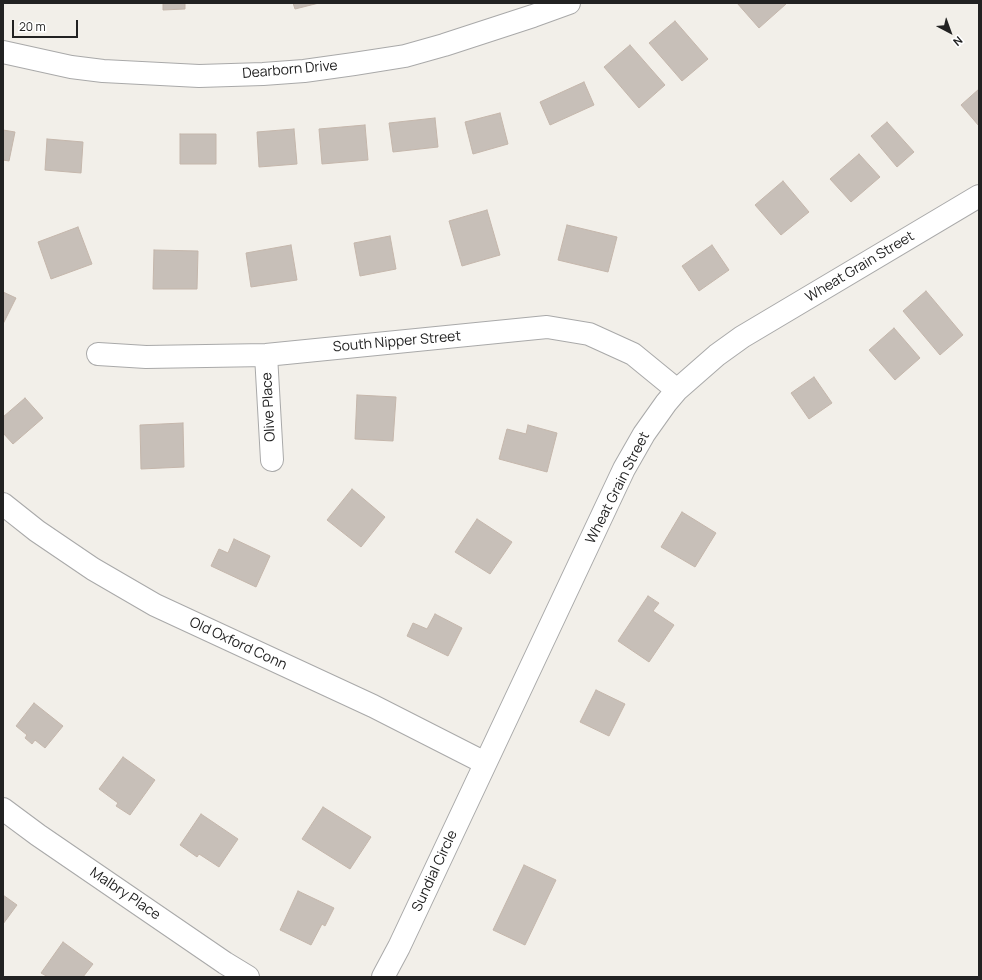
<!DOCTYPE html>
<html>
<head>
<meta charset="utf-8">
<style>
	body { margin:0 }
	#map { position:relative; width:982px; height:980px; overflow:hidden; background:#f2efe9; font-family:Manrope,sans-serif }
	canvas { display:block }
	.frame { position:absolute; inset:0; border:4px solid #222; pointer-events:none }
	.north { position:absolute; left:930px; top:12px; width:40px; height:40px; -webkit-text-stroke:3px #fff; paint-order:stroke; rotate:139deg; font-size:11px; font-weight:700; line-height:16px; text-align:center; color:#222 }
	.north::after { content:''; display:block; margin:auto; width:14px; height:18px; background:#222; clip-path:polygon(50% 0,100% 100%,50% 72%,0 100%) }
	.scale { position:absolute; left:12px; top:20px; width:66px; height:18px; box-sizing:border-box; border:2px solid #222; border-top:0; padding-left:5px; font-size:12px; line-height:14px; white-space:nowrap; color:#222; -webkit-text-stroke:3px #fff; paint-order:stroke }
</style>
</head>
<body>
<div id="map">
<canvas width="982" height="980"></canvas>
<div class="frame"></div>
<div class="north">N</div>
<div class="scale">20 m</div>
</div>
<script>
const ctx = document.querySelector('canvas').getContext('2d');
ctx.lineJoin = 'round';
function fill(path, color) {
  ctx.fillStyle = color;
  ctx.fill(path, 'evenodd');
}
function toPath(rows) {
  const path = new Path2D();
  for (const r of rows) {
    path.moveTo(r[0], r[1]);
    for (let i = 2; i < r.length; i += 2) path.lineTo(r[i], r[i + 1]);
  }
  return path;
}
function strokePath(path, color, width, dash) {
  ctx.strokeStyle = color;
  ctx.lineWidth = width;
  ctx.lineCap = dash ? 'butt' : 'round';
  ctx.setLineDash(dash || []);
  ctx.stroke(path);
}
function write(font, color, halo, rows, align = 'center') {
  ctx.font = font + ' Manrope,sans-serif';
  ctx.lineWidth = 3.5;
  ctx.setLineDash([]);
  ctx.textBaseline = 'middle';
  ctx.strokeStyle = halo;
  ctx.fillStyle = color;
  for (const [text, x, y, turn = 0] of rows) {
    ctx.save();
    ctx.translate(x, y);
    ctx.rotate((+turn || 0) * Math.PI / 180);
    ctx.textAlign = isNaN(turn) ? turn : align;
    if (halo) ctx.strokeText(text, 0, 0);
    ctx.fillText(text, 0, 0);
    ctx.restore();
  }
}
const building = toPath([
	[163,3,185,3,185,9,163,10,163,3],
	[293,3,319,3,295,9,293,3],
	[737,3,785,3,786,4,759,28,737,3],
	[675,21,708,59,682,81,649,43,675,21],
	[630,45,665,85,639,108,604,67,630,45],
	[584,82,594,105,550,125,540,102,584,82],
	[979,89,979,126,961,105,979,89],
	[500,113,508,144,473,154,465,122,500,113],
	[435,118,438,147,393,152,389,123,435,118],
	[887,122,914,152,897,167,871,136,887,122],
	[365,125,368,160,322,164,319,129,365,125],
	[294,129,297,164,259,167,257,132,294,129],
	[3,130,15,132,9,161,3,160,3,130],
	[180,134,216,134,216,164,180,164,180,134],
	[47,139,83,142,81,173,45,170,47,139],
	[859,154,880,177,851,202,830,179,859,154],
	[783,181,809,212,781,235,755,205,783,181],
	[487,210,500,255,462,266,449,221,487,210],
	[567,225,617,237,608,272,558,260,567,225],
	[78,227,92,264,51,279,38,242,78,227],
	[390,236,396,269,360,276,354,243,390,236],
	[291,245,297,280,251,287,246,253,291,245],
	[712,245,729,270,699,291,682,266,712,245],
	[154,250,198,251,197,289,153,289,154,250],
	[926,291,963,335,940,355,903,311,926,291],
	[3,292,16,298,3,324,3,292],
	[894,328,920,358,895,380,869,350,894,328],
	[814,377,832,403,809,419,791,393,814,377],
	[357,395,396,397,393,441,355,439,357,395],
	[25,398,43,418,13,444,3,433,3,417,25,398],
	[183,423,184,467,141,469,140,425,183,423],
	[528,425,557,433,547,472,499,459,507,429,526,434,528,425],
	[352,489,385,517,361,547,327,520,352,489],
	[682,512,716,533,695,567,661,547,682,512],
	[477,519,512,542,490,574,455,552,477,519],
	[234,539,270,556,256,587,211,566,219,549,228,553,234,539],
	[648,596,659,603,653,611,674,625,649,662,618,641,648,596],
	[435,614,462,628,448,656,407,636,413,623,427,629,435,614],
	[596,690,625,704,609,736,580,722,596,690],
	[34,703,63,726,45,748,35,740,32,744,25,738,27,735,16,726,34,703],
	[123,757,155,780,130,815,116,806,118,803,99,789,123,757],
	[323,807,371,837,350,869,302,839,323,807],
	[201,814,238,839,219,867,199,854,197,857,180,845,201,814],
	[524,865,556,880,525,945,493,930,524,865],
	[298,891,334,908,325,926,322,924,311,945,280,930,298,891],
	[3,895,17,905,3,924,3,895],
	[63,942,93,964,83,977,48,977,41,973,63,942]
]);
const minor = toPath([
	[3,52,71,67,103,71,199,76,263,74,304,71,354,64,405,56,444,45,533,16,569,3],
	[98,354,146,357,266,355,547,327,589,334,633,354,677,390],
	[266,355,272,460],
	[3,504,37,531,93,569,155,605,373,706,485,763],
	[3,809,38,835,225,963,248,977],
	[383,977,399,947,624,469,644,434,666,403,677,390,717,355,742,337,979,196]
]);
const streetNames = [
	["Dearborn Drive",290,70,-5],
	["Wheat Grain Street",860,267,-31],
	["South Nipper Street",397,342,-5],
	["Olive Place",269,407,-93],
	["Wheat Grain Street",618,488,-63],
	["Old Oxford Conn",238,644,25],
	["Sundial Circle",435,871,-65],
	["Malbry Place",125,894,34]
];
fill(building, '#c7bfb8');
strokePath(building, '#c4b6ab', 1);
strokePath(minor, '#a9a9a9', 24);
strokePath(minor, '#fff', 22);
write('14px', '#222', '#fff', streetNames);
</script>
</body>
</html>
